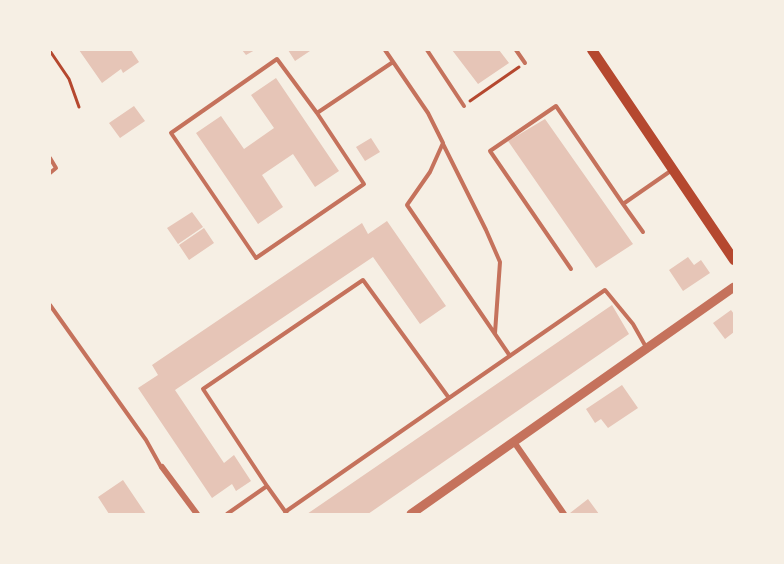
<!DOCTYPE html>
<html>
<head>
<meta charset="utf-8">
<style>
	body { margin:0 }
	#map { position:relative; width:784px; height:564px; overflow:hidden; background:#f6efe4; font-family:"Golos Text",sans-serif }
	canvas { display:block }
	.frame { position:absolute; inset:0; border:51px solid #f6efe4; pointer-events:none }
</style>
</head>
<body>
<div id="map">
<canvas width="784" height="564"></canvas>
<div class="frame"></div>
</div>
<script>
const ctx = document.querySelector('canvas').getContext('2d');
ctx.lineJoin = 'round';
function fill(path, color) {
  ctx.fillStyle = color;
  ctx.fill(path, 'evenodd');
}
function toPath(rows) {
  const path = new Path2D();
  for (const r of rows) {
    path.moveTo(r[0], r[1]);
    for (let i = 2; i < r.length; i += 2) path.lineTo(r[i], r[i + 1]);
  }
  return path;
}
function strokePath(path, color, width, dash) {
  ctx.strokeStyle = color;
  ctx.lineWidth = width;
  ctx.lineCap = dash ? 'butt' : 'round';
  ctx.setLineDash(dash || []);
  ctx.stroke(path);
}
const building = toPath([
	[79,50,131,50,139,62,123,73,121,69,102,83],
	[242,50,255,50,246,55],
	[288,50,309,50,310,51,295,61],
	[452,50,499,50,509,63,478,84],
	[276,78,339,171,315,187,293,154,262,175,283,207,258,224,196,133,221,116,244,149,274,128,251,95],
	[134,106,145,121,120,138,109,123],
	[545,119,633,244,596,268,508,141],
	[371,138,380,152,365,161,356,147],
	[192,212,203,227,178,244,167,228],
	[387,221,446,306,420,324,373,257,175,390,224,463,234,455,251,481,236,491,232,484,212,498,138,388,158,375,152,365,362,223,368,234],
	[204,228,214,243,189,260,179,245],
	[688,257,694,265,701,260,710,273,683,291,669,270],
	[612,305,629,334,368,514,307,514],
	[731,310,734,314,734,332,725,339,713,323],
	[622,385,638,408,608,428,601,419,595,423,586,409],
	[123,480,146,514,109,514,98,497],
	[588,499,599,514,571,514,570,513]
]);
const path = toPath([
	[50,51,69,79,79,107],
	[470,101,519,67]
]);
const service = toPath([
	[385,50,428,113,443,143,430,172,407,205,510,356],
	[427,50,464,106],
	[516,50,525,63],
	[317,113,364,184,256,258,171,133,277,59,317,113,393,62],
	[443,144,486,230,500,262,495,333],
	[50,158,56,168,50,173],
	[643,232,623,204,672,170],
	[571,269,490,151,556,106,623,204],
	[50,305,146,440,161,467],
	[449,398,605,290,633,324,646,347],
	[267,486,203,389,363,280,449,398,285,512],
	[227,514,267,486,287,514]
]);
const minor = toPath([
	[514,442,564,514],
	[162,467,197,514]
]);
const tertiary = toPath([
	[411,514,734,287]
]);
const secondary = toPath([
	[592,50,734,260]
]);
fill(building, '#e6c5b7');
strokePath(path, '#b5482f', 3);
strokePath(service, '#c5725c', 4);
strokePath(minor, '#c5725c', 6);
strokePath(tertiary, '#c5725c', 9);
strokePath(secondary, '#b5482f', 10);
</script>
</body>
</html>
